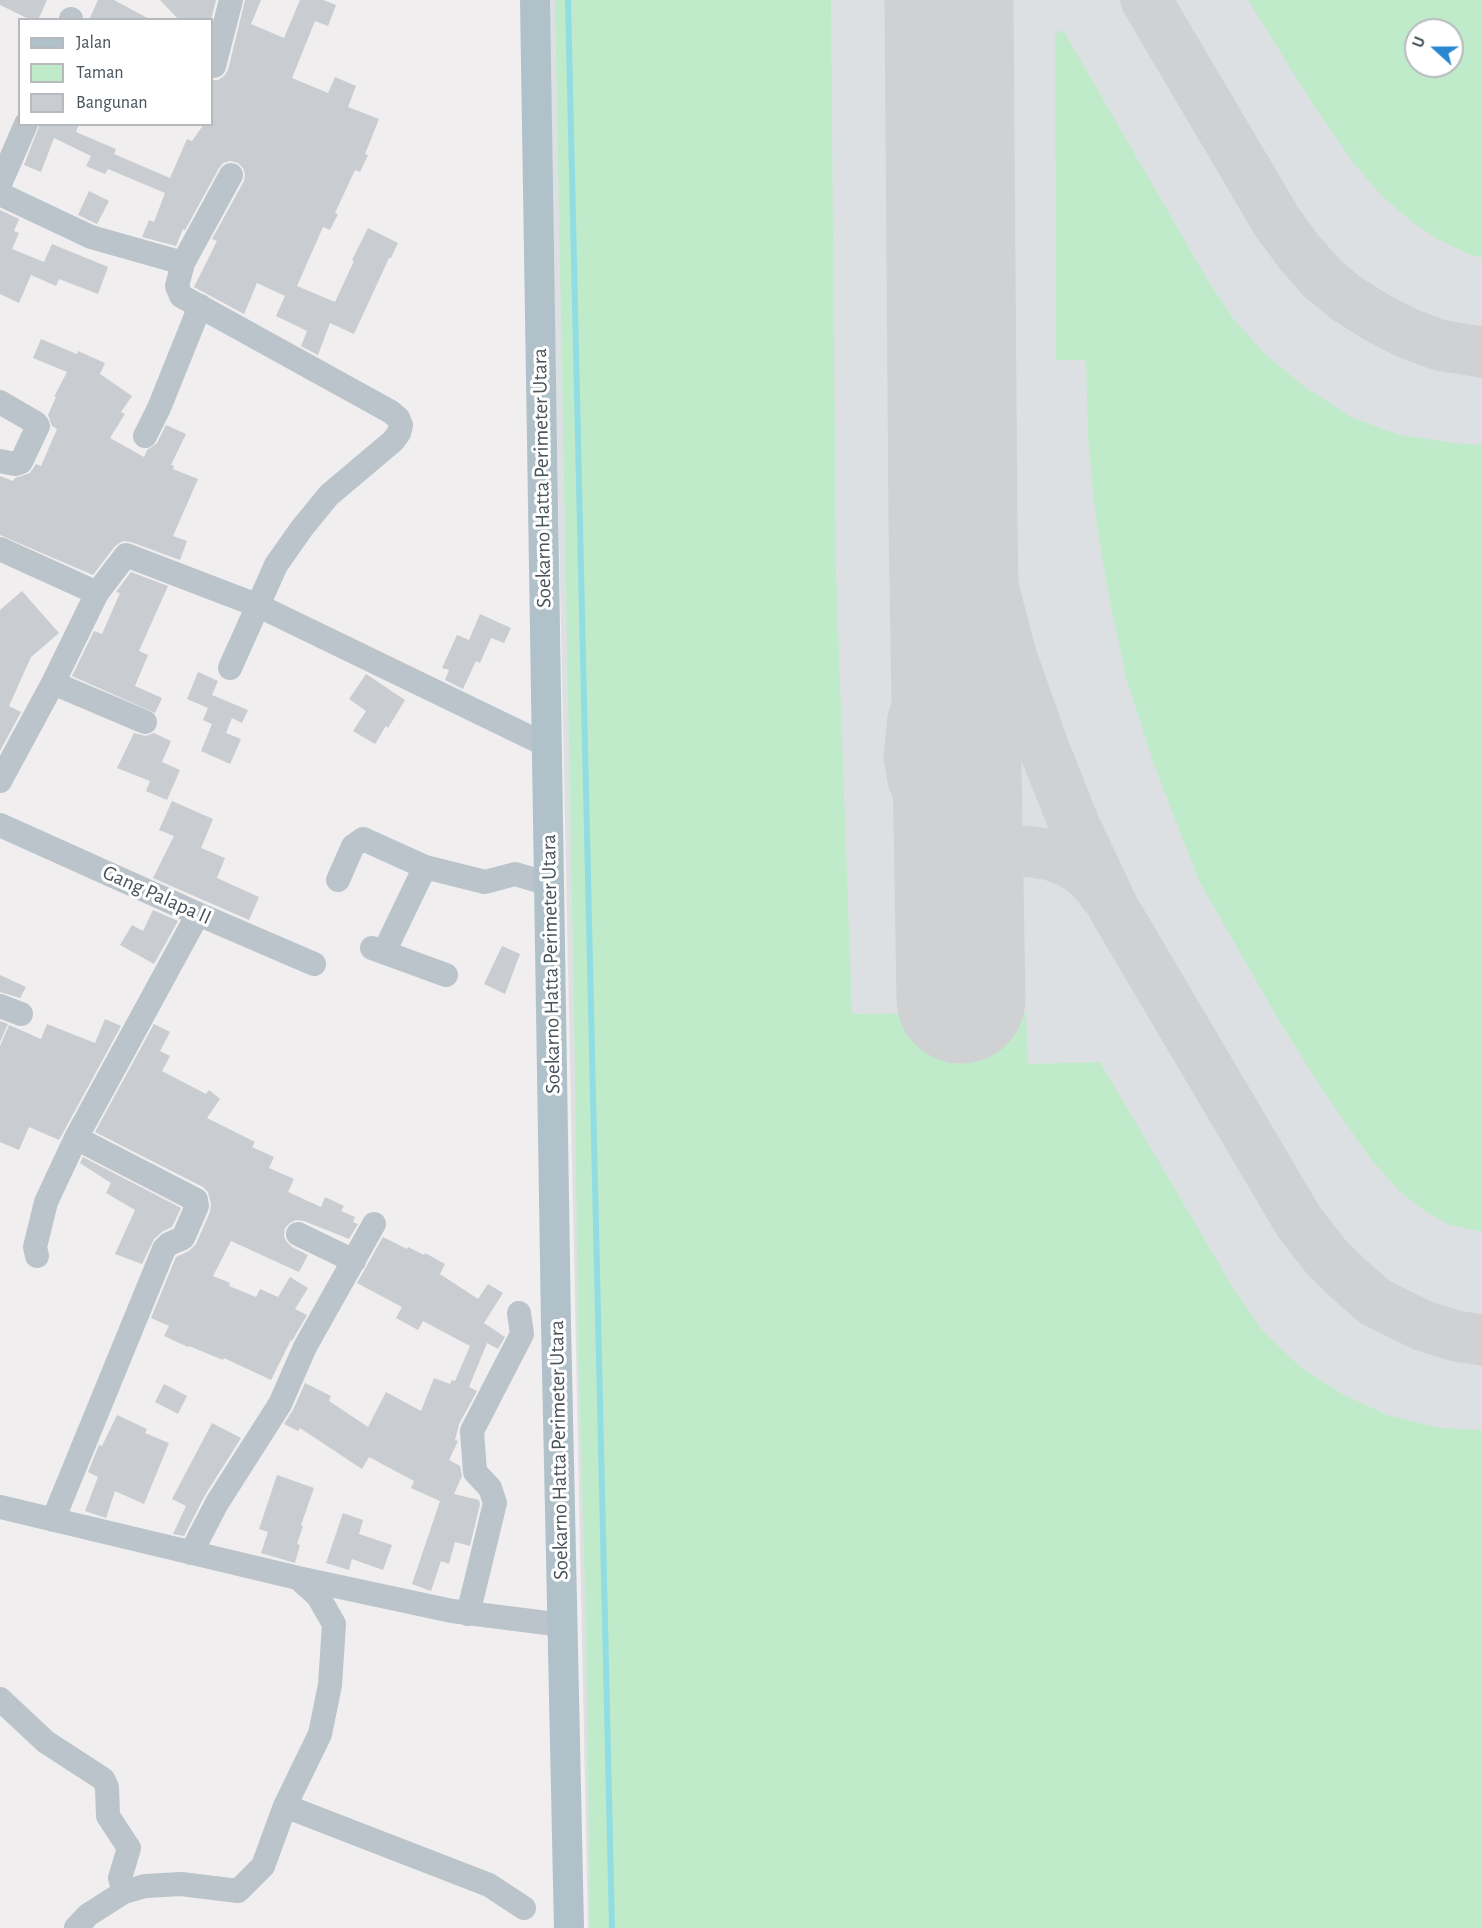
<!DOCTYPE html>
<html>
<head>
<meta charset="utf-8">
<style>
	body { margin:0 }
	#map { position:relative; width:1482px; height:1928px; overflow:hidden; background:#f0eeee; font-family:"Alegreya Sans",sans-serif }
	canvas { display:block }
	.legend { position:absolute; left:18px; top:18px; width:195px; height:108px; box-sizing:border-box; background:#fff; border:2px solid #b6babd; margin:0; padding:8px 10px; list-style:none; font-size:18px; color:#48535a }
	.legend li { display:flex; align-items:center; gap:12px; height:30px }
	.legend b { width:30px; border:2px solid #b6babd }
	.north { position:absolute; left:1404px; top:18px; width:60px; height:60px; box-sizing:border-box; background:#fff; border:2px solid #b6babd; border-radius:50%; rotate:291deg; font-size:16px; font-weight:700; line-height:24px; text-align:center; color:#48535a }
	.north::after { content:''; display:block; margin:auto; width:21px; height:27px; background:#2987cf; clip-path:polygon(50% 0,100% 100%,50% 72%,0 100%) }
</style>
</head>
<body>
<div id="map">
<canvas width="1482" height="1928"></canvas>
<ul class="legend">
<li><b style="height:8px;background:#b0c1ca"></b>Jalan</li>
<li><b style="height:16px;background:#c0ebcb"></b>Taman</li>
<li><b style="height:16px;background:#c9ccd0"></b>Bangunan</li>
</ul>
<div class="north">U</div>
</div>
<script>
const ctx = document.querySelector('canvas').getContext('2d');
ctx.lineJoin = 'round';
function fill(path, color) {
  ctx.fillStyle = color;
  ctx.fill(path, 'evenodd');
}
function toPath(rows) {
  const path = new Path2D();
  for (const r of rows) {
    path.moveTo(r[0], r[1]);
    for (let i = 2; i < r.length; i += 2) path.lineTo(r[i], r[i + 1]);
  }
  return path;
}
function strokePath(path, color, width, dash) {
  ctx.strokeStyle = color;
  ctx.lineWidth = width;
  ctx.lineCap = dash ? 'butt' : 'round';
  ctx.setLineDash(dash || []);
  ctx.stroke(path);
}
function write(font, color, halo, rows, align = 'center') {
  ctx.font = font + ' "Alegreya Sans",sans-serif';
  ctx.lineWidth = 6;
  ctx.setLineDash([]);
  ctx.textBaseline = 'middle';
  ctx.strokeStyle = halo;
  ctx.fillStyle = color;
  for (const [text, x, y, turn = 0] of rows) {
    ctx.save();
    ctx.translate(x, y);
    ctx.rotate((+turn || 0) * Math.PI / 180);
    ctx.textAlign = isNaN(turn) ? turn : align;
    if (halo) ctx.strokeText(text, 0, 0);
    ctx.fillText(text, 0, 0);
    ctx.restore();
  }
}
const airport = toPath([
	[548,0,1482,0,1482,1928,588,1928],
	[1416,30,1452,30,1452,66,1416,66]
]);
const green = toPath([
	[555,0,831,0,836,571,852,1014,1026,1013,1028,1064,1100,1062,1232,1286,1262,1330,1299,1366,1342,1394,1387,1415,1440,1428,1482,1430,1482,1928,590,1928,586,1621,578,1350,575,1065],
	[1248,0,1482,0,1482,257,1471,255,1439,240,1412,222,1384,198,1355,165,1312,103],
	[1416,30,1452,30,1452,66,1416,66],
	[1063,30,1207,279,1235,321,1268,357,1309,390,1353,418,1400,435,1454,443,1482,445,1482,1232,1450,1225,1426,1212,1399,1191,1371,1159,1325,1094,1280,1022,1199,881,1153,762,1127,681,1110,603,1096,521,1088,439,1086,360,1056,360,1055,34]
]);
const stream = toPath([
	[568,0,612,1928]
]);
const taxiway = toPath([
	[1146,0,1277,222,1299,252,1322,278,1346,298,1376,317,1407,333,1439,345,1482,352],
	[952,306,963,413,975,497,994,590,1012,658,1043,746,1074,824,1114,909,1299,1222,1327,1258,1350,1280,1375,1302,1399,1314,1424,1326,1456,1336,1482,1340],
	[953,526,952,633,945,664,920,703,913,718,909,757,913,780,922,801,933,818,964,841,983,848,1032,852,1051,855,1069,862,1084,871,1098,885,1104,894]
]);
const runway = toPath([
	[949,0,953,526,961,999]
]);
const building = toPath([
	[0,0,47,0,38,20,31,20,0,5],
	[98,0,114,0,151,20,89,20],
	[160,0,216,0,211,20,179,20],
	[245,0,261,0,251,24,284,38,300,0,323,0,336,5,328,26,315,21,292,78,328,93,335,77,356,86,348,107,379,119,365,154,368,155,360,172,355,170,335,213,338,214,330,230,323,227,297,286,335,302,354,261,352,260,368,228,398,243,391,258,389,258,354,334,330,323,318,355,301,346,307,331,276,316,285,296,257,283,244,314,194,287,217,241,212,239,244,181,245,174,243,168,238,163,230,161,223,163,219,168,185,230,183,229,176,246,142,237,149,220,154,222,165,193,108,169,105,174,86,166,91,156,54,138,41,172,24,165,40,124,79,124,76,132,116,149,114,154,170,178,187,139,192,141,204,124,212,124,212,80,218,80,224,76,228,70],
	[89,191,109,201,97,224,78,215],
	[0,210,19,219,14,231,19,233,12,249,44,262,52,244,108,267,98,294,59,279,56,286,31,275,19,303,0,294],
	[41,339,77,354,78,351,105,363,100,374,132,396,121,412,125,414,110,438,144,457,147,450,157,443,166,425,186,434,171,465,174,466,173,469,198,479,173,536,187,541,180,560,131,542,123,541,115,546,93,575,0,535,0,476,13,481,15,478,30,473,36,464,41,466,57,429,52,426,48,415,56,397,54,397,67,372,33,358],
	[131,572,168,586,139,651,148,655,135,686,162,698,155,713,72,676,94,631,102,634,120,593,116,592],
	[22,591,59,633,31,657,9,706,21,712,0,751,0,610],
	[480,614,511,628,504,643,491,638,480,663,476,661,463,689,445,680,449,670,442,668,457,635,469,640],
	[198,672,218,681,212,695,248,710,242,723,232,718,226,733,241,739,230,764,201,751,212,724,203,720,208,708,187,699],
	[366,674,405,700,388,728,386,726,375,744,353,731,366,711,349,699],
	[134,733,146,736,154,733,171,741,162,762,180,770,167,800,146,791,150,781,117,768],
	[172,801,213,819,201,848,225,858,217,878,259,897,249,920,153,878,174,836,159,830],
	[153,910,178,921,154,964,120,945,132,925,143,931],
	[502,946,520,954,505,994,484,984],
	[0,975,26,987,20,998,0,992],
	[105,1019,121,1026,59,1140,29,1127,19,1150,0,1142,0,1046,9,1025,41,1039,47,1024,95,1043],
	[0,1021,8,1024,0,1042],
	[154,1024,170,1032,160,1051,170,1056,162,1071,206,1094,209,1090,220,1099,207,1118,255,1142,252,1147,274,1157,269,1168,294,1179,288,1192,321,1207,325,1197,344,1206,341,1211,355,1217,353,1222,358,1224,349,1239,304,1221,296,1220,290,1223,285,1228,284,1236,286,1241,292,1247,308,1255,299,1272,231,1241,213,1276,230,1283,229,1286,256,1297,260,1289,278,1297,290,1277,308,1288,295,1309,307,1315,292,1341,291,1340,271,1380,224,1358,223,1360,189,1346,188,1347,164,1336,169,1326,151,1318,176,1257,189,1251,196,1244,210,1212,211,1204,208,1192,203,1187,95,1132],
	[83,1157,181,1208,172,1227,163,1231,154,1239,142,1264,115,1254,135,1210,106,1193,111,1183,80,1163],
	[383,1237,407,1249,408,1247,424,1255,425,1253,445,1264,440,1274,478,1299,488,1284,503,1293,484,1323,505,1337,498,1349,487,1343,469,1387,477,1391,459,1424,455,1440,458,1441,449,1460,460,1466,462,1476,454,1494,479,1500,480,1504,470,1546,455,1542,449,1564,441,1561,431,1591,412,1584,440,1501,411,1488,414,1481,369,1457,362,1469,300,1428,298,1431,284,1424,293,1410,305,1383,331,1396,329,1401,368,1427,386,1392,421,1411,434,1378,450,1384,452,1380,455,1381,470,1346,423,1321,418,1330,396,1318,402,1307,357,1283],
	[164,1384,187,1396,178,1414,155,1402],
	[117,1415,147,1429,145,1433,169,1443,144,1504,115,1491,106,1518,85,1511,98,1477,88,1472,99,1445,102,1446],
	[212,1423,241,1438,205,1495,184,1536,173,1534,186,1506,172,1499],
	[277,1475,314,1488,301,1525,303,1526,297,1544,300,1545,295,1563,261,1553,268,1532,259,1529],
	[343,1513,363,1520,359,1534,392,1545,383,1570,352,1559,349,1570,326,1563]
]);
const minor = toPath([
	[71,20,71,19],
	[214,66,231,0],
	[0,184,26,124],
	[0,194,91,237,183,263],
	[0,402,36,423,38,426,21,462,15,464,0,461],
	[145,436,159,408,200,306],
	[0,549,97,593],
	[230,668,276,565,302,528,329,495,393,441,399,433,401,425,398,418,391,412,181,296,177,286,183,263,231,175],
	[53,683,145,722],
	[0,781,53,683,97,593,126,555,259,606,546,745],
	[0,825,198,914,314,964],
	[338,880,353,846,363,839,425,867,485,882,515,874,549,884],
	[372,948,446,975],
	[384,952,425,867],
	[0,1006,21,1014],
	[298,1234,354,1261],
	[37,1256,35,1247,46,1202,76,1138,198,914],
	[0,1507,298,1578,452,1611,563,1625],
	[53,1520,164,1249,169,1244,183,1238,197,1206,196,1200,76,1138],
	[191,1553,217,1503,280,1404,305,1347,374,1224],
	[468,1614,495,1503,490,1488,475,1472,472,1431,522,1334,519,1313],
	[0,1699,46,1742,103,1779,107,1787,108,1816,129,1848,120,1878,124,1892],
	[285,1806,489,1885,524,1908],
	[76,1928,88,1915,124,1892,145,1886,181,1884,238,1891,263,1866,285,1806,320,1734,330,1685,334,1624,318,1596,298,1578]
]);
const major = toPath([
	[535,0,556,1324,569,1928]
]);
const streetNames = [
	["Soekarno Hatta Perimeter Utara",542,478,-91],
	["Gang Palapa II",157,895,24],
	["Soekarno Hatta Perimeter Utara",551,964,-91],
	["Soekarno Hatta Perimeter Utara",559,1450,-91]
];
fill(airport, '#dde0e2');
fill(green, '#c0ebcb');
strokePath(stream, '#91dde4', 6);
strokePath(taxiway, '#d0d1d3', 51);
strokePath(runway, '#d0d1d3', 129);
fill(building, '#c9ccd0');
strokePath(minor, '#bac4ca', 24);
strokePath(major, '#b0c1ca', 30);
write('21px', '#48535a', '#fff', streetNames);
</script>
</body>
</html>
